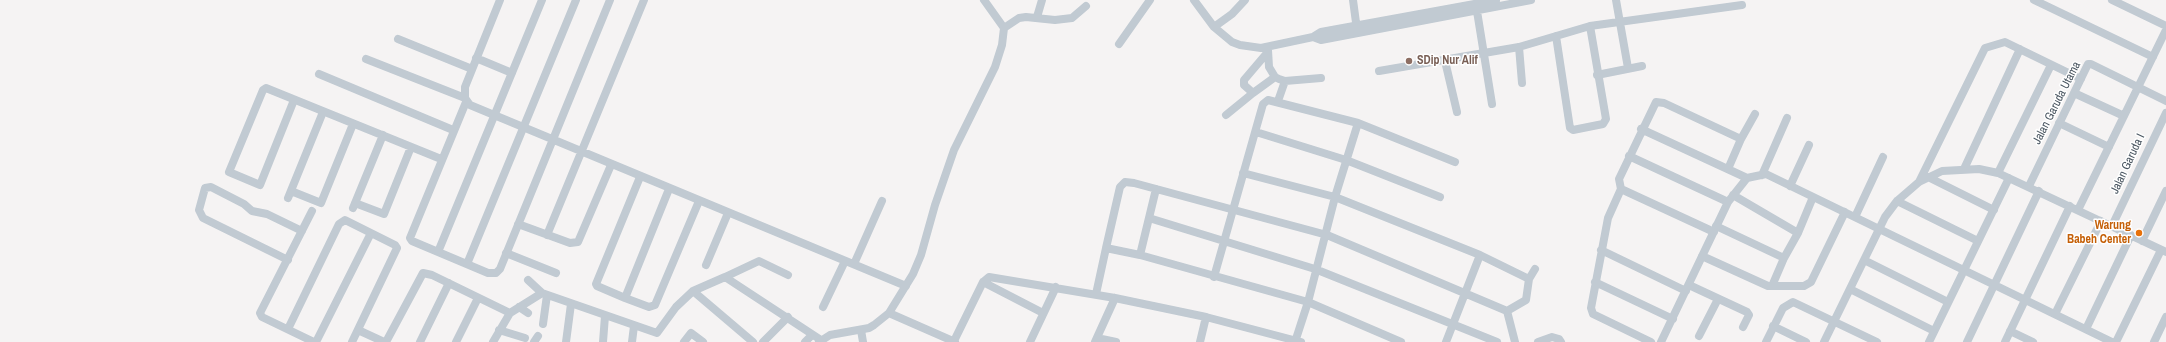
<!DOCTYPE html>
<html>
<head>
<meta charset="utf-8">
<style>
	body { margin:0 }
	canvas { display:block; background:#f5f3f3 }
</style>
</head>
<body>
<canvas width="2166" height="342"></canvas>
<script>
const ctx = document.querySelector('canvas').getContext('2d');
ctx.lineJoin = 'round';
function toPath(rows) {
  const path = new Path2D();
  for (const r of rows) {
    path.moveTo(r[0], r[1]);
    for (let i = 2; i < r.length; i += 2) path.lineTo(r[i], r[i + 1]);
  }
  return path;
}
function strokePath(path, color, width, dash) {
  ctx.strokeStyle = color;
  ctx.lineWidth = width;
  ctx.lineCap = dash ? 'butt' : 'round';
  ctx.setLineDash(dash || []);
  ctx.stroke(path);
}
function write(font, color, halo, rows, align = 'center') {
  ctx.font = font + ' "Archivo Narrow",sans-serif';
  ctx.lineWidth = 3;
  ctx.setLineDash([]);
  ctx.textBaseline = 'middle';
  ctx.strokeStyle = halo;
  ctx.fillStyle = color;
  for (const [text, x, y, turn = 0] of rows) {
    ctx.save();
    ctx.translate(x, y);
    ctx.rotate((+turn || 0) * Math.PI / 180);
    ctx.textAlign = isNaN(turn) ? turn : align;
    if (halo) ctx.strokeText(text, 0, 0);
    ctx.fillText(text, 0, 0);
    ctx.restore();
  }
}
const minor = toPath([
	[500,0,465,87,465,98,470,105,906,286],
	[1194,0,1214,27,1232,42,1240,45,1261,48,1313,37,1321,32,1496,0],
	[1353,0,1357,30],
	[1616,0,1628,68],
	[2034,0,2153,57],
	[2112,0,2166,26],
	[1476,5,1492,104],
	[1037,17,1042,0],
	[1214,27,1232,14,1245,0],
	[1004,28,1019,18,1026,17,1055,20,1072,18,1086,6],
	[1556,36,1570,128,1573,130,1603,124,1606,119,1590,26],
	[1313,37,1321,40,1531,0],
	[398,39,472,69],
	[1119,44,1150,0],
	[1519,47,1522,83],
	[1268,50,1269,67,1275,77,1279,79,1285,81,1321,78],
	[476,58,512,73],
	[366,59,465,98],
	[1445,61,1457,112],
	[1379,71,1519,47,1590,26,1742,5],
	[319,74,453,130],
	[1597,75,1642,66],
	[1253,93,1275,77],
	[2074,93,2124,116],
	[294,100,260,185,229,172,263,90,266,88,441,159],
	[1278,101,1285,81],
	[466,102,410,238,412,241,488,273,496,273,500,269,610,0],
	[1226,115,1253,93,1244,85,1244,80,1267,53],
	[2059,123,2109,147],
	[1641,129,1747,178],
	[1256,132,1346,160,1440,197],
	[1741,139,1755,114],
	[1629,156,1728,202],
	[1964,169,2020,49],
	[1243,173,1335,197,1480,255,1529,279],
	[1998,173,2051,65],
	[1762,175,1787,118],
	[640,177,596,284,597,286,625,298,649,307,655,305,699,201],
	[1928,177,1994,210],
	[1919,182,1985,48,2005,42,2081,79],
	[1790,186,1809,145],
	[2029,186,2088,64,2091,64,2166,101],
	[1621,189,1714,232],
	[291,191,321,203,353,124],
	[1733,195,1798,233],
	[288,198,323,112],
	[1897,201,1978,241],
	[355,203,384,214,411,147],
	[353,208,383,135],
	[2078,210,2166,30],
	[312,211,260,313,262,317,314,342],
	[1855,217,1883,157],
	[1149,218,1315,269,1497,342],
	[518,224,570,243,578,242,611,165],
	[1716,226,1784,258,1798,233,1813,197],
	[2112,226,2166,113],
	[547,235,644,0],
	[2142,241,2166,191],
	[1601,250,1686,291],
	[438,252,542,0],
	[506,253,556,273],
	[1140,255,1156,189],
	[1702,256,1768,286,1772,286],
	[1784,258,1772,286,1804,286,1811,282,1845,212],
	[288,260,203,218,199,210,205,188,211,187,244,204,252,211,267,214,302,231],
	[1864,260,1948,302],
	[467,264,576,0],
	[854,264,882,201],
	[706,265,728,213],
	[725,277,759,261,788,275],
	[1214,277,1263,104,1268,100,1358,123,1455,162],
	[528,280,542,293],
	[983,282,1043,313],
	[1595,282,1673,319],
	[1689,285,1747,312,1749,315,1743,327],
	[1850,289,1934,331],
	[693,291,753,342],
	[1096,294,1106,248],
	[625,298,669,189],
	[519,307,528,313],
	[823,307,845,261],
	[1507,311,1515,342],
	[889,313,955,342],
	[2055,314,2101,221],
	[543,324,547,295],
	[1773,326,1806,342],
	[288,329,339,224,345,220,395,245,397,248,352,342],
	[2086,329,2131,235],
	[358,330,384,342],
	[499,330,525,338],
	[861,330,863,342],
	[2010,331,2033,342],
	[1699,336,1718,299],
	[1097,338,1116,342],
	[954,341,983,282,989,277,1115,298,1206,317,1301,342],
	[316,342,371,233],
	[386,342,423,273,432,275,510,313],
	[420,342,449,283],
	[456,342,478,298],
	[493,342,510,313,542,293,657,333,676,307,693,291,725,277,821,340],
	[534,342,538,336],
	[566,342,571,304],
	[603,342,605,316],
	[632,342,634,326],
	[684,342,691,333,703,342],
	[763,342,788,317],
	[805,342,812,335],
	[819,342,830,335,869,328,874,325,889,313,913,274,921,255,935,205,954,150,995,67,1002,45,1004,28,984,0],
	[1030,342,1056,287],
	[1095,342,1115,298],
	[1200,342,1206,317],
	[1295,342,1308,302,1335,197,1358,123],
	[1401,342,1308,302,1140,255,1106,248,1120,187,1125,182,1134,183,1327,235,1507,311,1526,300,1529,279,1535,269],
	[1446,342,1480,255],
	[1538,342,1552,337,1559,339,1561,342],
	[1651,342,1593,314,1591,308,1608,218,1621,189,1619,179,1656,102,1664,103,1741,139,1728,169],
	[1661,342,1728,202,1747,178,1766,174,2112,342],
	[1766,342,1783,308,1793,302,1877,342],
	[1824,342,1885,217,1897,201,1919,182,1942,171,1979,169,1998,173,2166,252],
	[1929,342,2009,178],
	[1967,342,2039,191],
	[2005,342,2070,206],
	[2116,342,2161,250],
	[2154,342,2166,317]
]);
const markers = [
	[1409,61,4,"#8d6e63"],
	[2139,233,4,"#e8710a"]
];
const educationNames = [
	["SDip Nur Alif",1417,61]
];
const streetNames = [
	["Jalan Garuda Utama",2057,103,-63],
	["Jalan Garuda I",2128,164,-65]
];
const foodNames = [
	["Warung",2131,226],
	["Babeh Center",2131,240]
];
strokePath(minor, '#c1cad2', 8);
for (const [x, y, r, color] of markers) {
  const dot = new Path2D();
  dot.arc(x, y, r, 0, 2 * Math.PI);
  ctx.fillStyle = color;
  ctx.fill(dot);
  strokePath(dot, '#fff', 1.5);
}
write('bold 12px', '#785e54', '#fff', educationNames, 'left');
write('12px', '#4a5661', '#fff', streetNames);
write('bold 12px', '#c56008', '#fff', foodNames, 'right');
</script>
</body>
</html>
